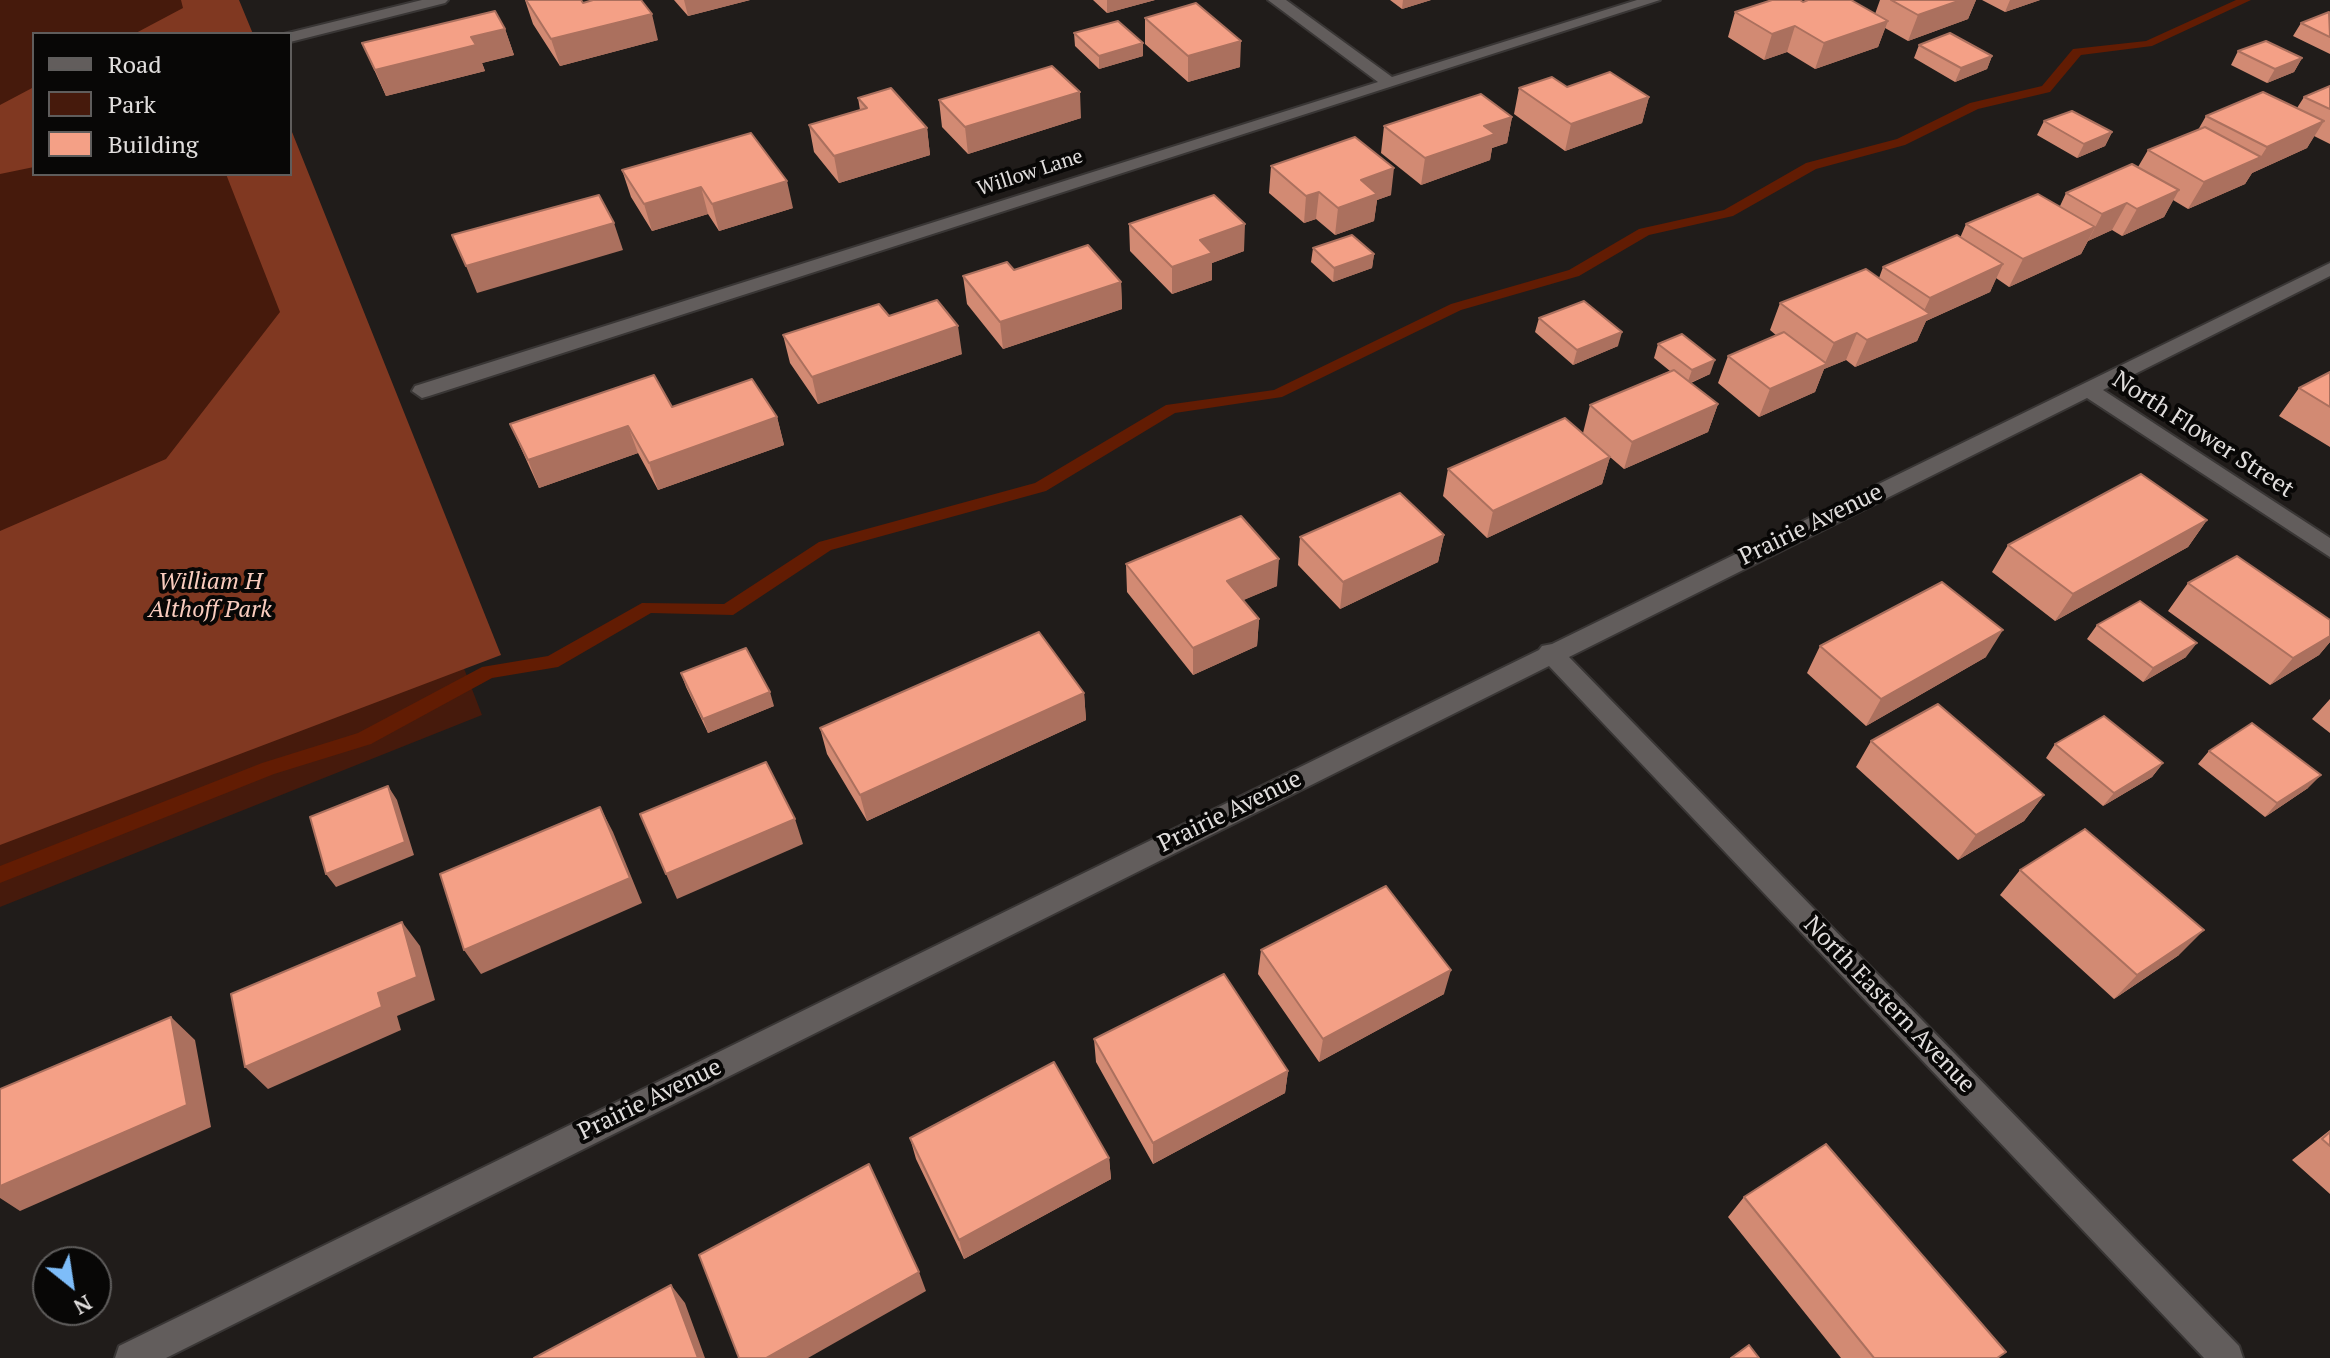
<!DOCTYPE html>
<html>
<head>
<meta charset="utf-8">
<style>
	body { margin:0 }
	#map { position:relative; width:2330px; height:1358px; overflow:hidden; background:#201c1a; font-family:"PT Serif",serif }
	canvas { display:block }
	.legend { position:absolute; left:32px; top:32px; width:260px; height:144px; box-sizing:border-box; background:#080706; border:2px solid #5f5d5c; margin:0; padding:10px 14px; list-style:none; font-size:24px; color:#e1dedd }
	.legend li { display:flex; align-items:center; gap:16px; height:40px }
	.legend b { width:40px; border:2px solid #5f5d5c }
	.north { position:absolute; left:32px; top:1246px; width:80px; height:80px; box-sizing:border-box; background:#080706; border:2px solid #5f5d5c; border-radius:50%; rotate:150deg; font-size:22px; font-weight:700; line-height:32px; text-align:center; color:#e1dedd }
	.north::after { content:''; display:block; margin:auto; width:28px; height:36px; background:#7ebdf9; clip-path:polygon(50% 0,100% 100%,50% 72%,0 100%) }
</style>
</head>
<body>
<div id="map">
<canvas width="2330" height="1358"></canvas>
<ul class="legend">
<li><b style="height:10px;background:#625d5c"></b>Road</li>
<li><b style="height:22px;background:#461a0c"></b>Park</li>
<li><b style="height:22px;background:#f4a086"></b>Building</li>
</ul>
<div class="north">N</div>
</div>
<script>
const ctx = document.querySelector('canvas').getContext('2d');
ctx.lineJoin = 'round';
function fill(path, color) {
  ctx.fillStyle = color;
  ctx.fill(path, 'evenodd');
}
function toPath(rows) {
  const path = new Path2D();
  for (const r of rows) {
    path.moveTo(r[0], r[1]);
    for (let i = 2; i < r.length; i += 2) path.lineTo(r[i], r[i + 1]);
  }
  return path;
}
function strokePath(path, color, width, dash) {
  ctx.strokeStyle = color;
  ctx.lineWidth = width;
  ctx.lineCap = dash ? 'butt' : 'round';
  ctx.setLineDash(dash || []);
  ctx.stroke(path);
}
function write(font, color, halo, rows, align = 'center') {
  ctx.font = font + ' "PT Serif",serif';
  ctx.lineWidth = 8;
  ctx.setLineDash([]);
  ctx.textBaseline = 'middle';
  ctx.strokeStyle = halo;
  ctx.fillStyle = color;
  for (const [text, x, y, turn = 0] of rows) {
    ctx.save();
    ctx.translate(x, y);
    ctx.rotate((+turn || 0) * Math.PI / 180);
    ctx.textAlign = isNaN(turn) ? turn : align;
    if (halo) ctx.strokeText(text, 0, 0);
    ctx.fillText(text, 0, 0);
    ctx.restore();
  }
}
const green = toPath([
	[0,0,206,0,219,34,34,34,34,174,273,174,482,715,0,907]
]);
const forest = toPath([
	[181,0,239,0,253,34,134,34,183,8],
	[34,87,34,167,0,174,0,105],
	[290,127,501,655,0,845,0,531,166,459,280,312,226,174,290,174]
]);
const stream = toPath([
	[2236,0,2251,0,2152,46,2081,55,2050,92,1978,109,1905,145,1816,169,1733,216,1649,235,1579,276,1461,310,1282,397,1175,413,1046,491,831,550,733,615,651,613,558,667,492,678,371,744,274,774,0,883,0,866,262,763,358,733,482,667,548,656,642,603,724,604,819,542,1035,483,1166,405,1274,390,1451,304,1569,270,1639,229,1724,210,1806,163,1897,139,1970,103,2042,86,2073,49,2146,41,2236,0]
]);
const minor = toPath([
	[422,0,448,0,445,3,290,42,290,34,284,34,422,0],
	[1268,0,1286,0,1392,77,1637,0,1660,0,429,396,422,398,412,391,415,386,1378,82,1268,0],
	[2330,263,2330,276,2103,390,2330,538,2330,557,2087,398,1569,657,2239,1346,2243,1358,2204,1358,1549,666,166,1358,115,1358,119,1346,1539,650,1542,646,1552,644,2330,263]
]);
const wall = toPath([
	[525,0,583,3,658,40,560,66,533,24],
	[674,0,750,0,688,16],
	[1093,0,1155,0,1107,13],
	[1390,0,1431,0,1402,9],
	[1880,0,1976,0,1968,19,1908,41,1885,28,1878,47,1815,69,1787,52,1764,60,1728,37,1735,12,1803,2,1875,14],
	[1982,0,2040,0,2005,12],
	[2330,13,2330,54,2293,36,2301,23],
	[1145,18,1240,67,1188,82,1145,44],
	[505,29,514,55,482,63,485,71,386,96,362,43],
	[1074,33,1143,56,1099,69,1075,46],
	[1919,45,1992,56,1987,69,1955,82,1914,58],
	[2238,51,2302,58,2294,72,2267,83,2231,65],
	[2330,86,2330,144,2314,136,2307,148,2252,173,2245,184,2188,209,2173,200,2164,217,2122,236,2112,230,2088,241,2081,254,2009,287,1996,278,1990,292,1926,321,1917,341,1855,367,1846,360,1824,369,1815,392,1759,417,1718,383,1728,356,1777,336,1770,330,1780,303,1879,278,1883,267,1960,238,1966,224,2060,206,2066,193,2138,167,2148,150,2198,130,2206,116,2297,108,2304,97],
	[1567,87,1649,97,1642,123,1565,151,1514,114,1519,88],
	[858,98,927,128,930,155,839,183,814,152,809,125,860,110],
	[939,100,1081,118,968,154,942,127],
	[1512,117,1507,143,1492,148,1490,160,1421,185,1381,153,1384,126],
	[2044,121,2112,132,2105,146,2077,158,2037,135],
	[1271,166,1391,195,1377,200,1374,221,1335,235,1316,219,1304,223,1269,193],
	[622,170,793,208,719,231,708,214,652,231,631,197],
	[1129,224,1244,251,1212,263,1212,280,1172,294,1130,251],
	[1313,248,1374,254,1372,268,1333,282,1311,262],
	[1014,270,1121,282,1122,309,1003,349,967,304,963,276],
	[889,316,962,354,818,404,790,363,783,335],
	[1539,318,1618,346,1573,365,1535,332],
	[1658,344,1710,374,1691,383,1718,404,1708,432,1624,469,1610,457,1602,484,1487,538,1443,496,1448,469,1583,433,1590,405,1670,371,1654,358],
	[2330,372,2330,447,2279,416,2299,388],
	[672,407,777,417,784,445,658,490,638,453,539,488,510,424],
	[2207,520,2188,547,2055,621,1992,572,2008,545],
	[1444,535,1438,562,1340,609,1298,565,1300,537],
	[1126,564,1277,586,1243,600,1259,619,1257,646,1193,675,1127,592],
	[2188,583,2330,620,2330,642,2319,655,2270,685,2168,611],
	[2097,625,2186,657,2143,682,2087,639],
	[1820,646,1986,657,1866,726,1807,673],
	[681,673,774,706,708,733,686,687],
	[1084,693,1086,720,867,821,827,754,820,728],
	[2330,699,2330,733,2312,719],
	[1871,741,2044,795,2024,821,1958,860,1856,767],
	[2055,744,2163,763,2152,777,2103,806,2046,758],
	[2209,751,2308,788,2265,817,2198,764],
	[2020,870,2179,955,2114,999,2000,895],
	[1261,950,1444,994,1319,1062,1258,974],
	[1094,1039,1288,1071,1285,1093,1153,1164,1096,1062],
	[2330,1130,2330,1194,2292,1160],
	[910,1138,1109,1158,1111,1179,964,1259,916,1159],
	[1744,1197,1997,1358,1841,1358,1728,1217]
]);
const shadedWall = toPath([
	[684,0,750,0,688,16],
	[1107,0,1155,0,1107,13],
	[1403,0,1431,0,1402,9],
	[1961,0,1976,0,1968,19,1908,41,1918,15],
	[2010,0,2040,0,2005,12],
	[652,14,658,40,560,66,551,39],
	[1888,21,1878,47,1815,69,1824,43],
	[1795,26,1787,52,1764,60,1772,34],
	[505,29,514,55,482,63,485,71,386,96,375,70,471,37],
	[1241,41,1240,67,1188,82,1188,56],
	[1143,43,1143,56,1099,69,1099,56],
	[1992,56,1987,69,1955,82,1961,68],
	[2302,58,2294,72,2267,83,2275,69],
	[1080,92,1081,118,968,154,965,127],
	[1649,97,1642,123,1565,151,1571,124],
	[1512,117,1507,143,1492,148,1490,160,1421,185,1425,158,1484,126],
	[2324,121,2307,148,2252,173,2245,184,2188,209,2204,182,2260,158,2267,147],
	[927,128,930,155,839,183,834,156],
	[2112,132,2105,146,2077,158,2084,144],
	[1394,168,1391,195,1377,200,1374,221,1335,235,1338,208,1361,180],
	[787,181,793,208,719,231,712,204],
	[701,187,708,214,652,231,644,204],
	[2179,190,2164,217,2122,236,2137,209],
	[1319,192,1316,219,1304,223,1306,196],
	[2127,203,2112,230,2088,241,2102,214],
	[614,223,623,250,477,293,466,266],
	[1245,224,1244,251,1212,263,1212,280,1172,294,1172,267,1200,240],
	[2095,227,2081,254,2009,287,2023,259],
	[1374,254,1372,268,1333,282,1334,268],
	[2003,264,1990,292,1926,321,1917,341,1855,367,1867,340,1921,317,1930,298],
	[1121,282,1122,309,1003,349,1000,322],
	[958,326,962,354,818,404,812,377],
	[1622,332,1618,346,1573,365,1577,350],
	[1857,333,1846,360,1824,369,1815,392,1759,417,1770,389,1824,365,1834,343],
	[1715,360,1710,374,1687,384,1692,370],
	[1718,404,1708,432,1624,469,1632,442],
	[777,417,784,445,658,490,649,463],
	[628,426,638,453,539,488,528,460],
	[1610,457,1602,484,1487,538,1493,511],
	[2207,520,2188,547,2055,621,2073,594],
	[1444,535,1438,562,1340,609,1343,582],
	[1279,559,1277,586,1225,608,1227,581],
	[1259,619,1257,646,1193,675,1193,648],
	[2003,630,1986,657,1866,726,1881,699],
	[2330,636,2330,642,2319,655,2270,685,2293,658],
	[2197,643,2186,657,2143,682,2153,668],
	[770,692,774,706,708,733,703,719],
	[1084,693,1086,720,867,821,860,795],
	[2163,763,2152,777,2103,806,2114,793],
	[2321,775,2308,788,2265,817,2277,803],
	[388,786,397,800,414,855,336,887,326,874],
	[2044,795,2024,821,1958,860,1976,835],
	[600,807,613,832,642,903,481,974,464,950],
	[795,819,803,844,677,899,666,874],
	[402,922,420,946,435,1000,397,1016,401,1030,268,1089,245,1067,378,993],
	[2204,930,2179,955,2114,999,2137,975],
	[1451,970,1444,994,1319,1062,1323,1039],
	[171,1017,195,1040,211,1127,20,1211,0,1198,0,1186],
	[1288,1071,1285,1093,1153,1164,1153,1143],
	[1109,1158,1111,1179,964,1259,959,1240],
	[919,1272,926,1291,808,1358,766,1358],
	[671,1285,685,1303,705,1358,698,1358]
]);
const building = toPath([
	[526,0,581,0,583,3,593,0,641,0,652,14,551,39,526,0],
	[1772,0,1800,0,1803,2,1808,0,1851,0,1888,21,1824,43,1795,26,1772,34,1735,12,1772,0],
	[1891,0,1961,0,1918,15,1891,0],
	[1196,3,1241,41,1188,56,1145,18,1196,3],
	[495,11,505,29,471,37,476,45,375,70,362,43,495,11],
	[2329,12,2330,37,2301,23,2329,12],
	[1118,21,1143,43,1099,56,1074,33,1118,21],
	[1950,33,1992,56,1961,68,1919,45,1950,33],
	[2266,41,2302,58,2275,69,2238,51,2266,41],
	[1052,66,1080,92,965,127,939,100,1052,66],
	[1610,72,1649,97,1571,124,1519,88,1552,77,1567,87,1610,72],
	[2330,86,2330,109,2304,97,2330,86],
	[891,88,927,128,834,156,809,125,867,108,858,98,891,88],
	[2263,92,2324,121,2267,147,2206,116,2263,92],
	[1481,94,1512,117,1484,126,1495,134,1425,158,1384,126,1481,94],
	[2072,111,2112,132,2084,144,2044,121,2072,111],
	[2205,127,2261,157,2204,182,2148,150,2205,127],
	[751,133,787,181,712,204,701,187,644,204,622,170,751,133],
	[1355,137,1394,168,1361,180,1377,194,1338,208,1319,192,1306,196,1271,166,1355,137],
	[2132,164,2179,190,2137,209,2127,203,2102,214,2066,193,2132,164],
	[2038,194,2095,227,2023,259,1966,224,2038,194],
	[599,195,614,223,466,266,452,235,599,195],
	[1214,195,1245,224,1200,240,1212,253,1172,267,1129,224,1214,195],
	[1352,235,1374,254,1334,268,1313,248,1352,235],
	[1957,235,2003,264,1930,298,1883,267,1957,235],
	[1088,245,1121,282,1000,322,963,276,1007,262,1014,270,1088,245],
	[1866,269,1930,314,1867,340,1857,333,1834,343,1780,303,1866,269],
	[937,300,958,326,812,377,783,335,879,304,889,316,937,300],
	[1584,301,1622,332,1577,350,1539,318,1584,301],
	[1784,332,1827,364,1770,389,1728,356,1784,332],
	[1682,334,1715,360,1692,370,1658,344,1682,334],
	[1674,370,1718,404,1632,442,1590,405,1674,370],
	[2330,372,2330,407,2299,388,2330,372],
	[654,375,672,407,752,379,777,417,649,463,628,426,528,460,510,424,654,375],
	[1565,418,1610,457,1493,511,1448,469,1565,418],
	[2141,474,2207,520,2073,594,2008,545,2141,474],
	[1400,493,1444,535,1343,582,1300,537,1400,493],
	[1241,516,1279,559,1227,581,1259,619,1193,648,1126,564,1241,516],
	[2237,556,2330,620,2330,636,2293,658,2188,583,2237,556],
	[1942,582,2003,630,1881,699,1820,646,1942,582],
	[2140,601,2197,643,2153,668,2097,625,2140,601],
	[1039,632,1084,693,860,795,820,728,1039,632],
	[746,648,770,692,703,719,681,673,746,648],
	[1938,704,2044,795,1976,835,1871,741,1938,704],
	[2104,716,2163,763,2114,793,2055,744,2104,716],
	[2252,723,2321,775,2277,803,2209,751,2252,723],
	[766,762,795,819,666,874,640,814,766,762],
	[388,786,405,842,326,874,310,817,388,786],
	[600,807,630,878,464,950,440,874,600,807],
	[2085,829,2204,930,2137,975,2020,870,2085,829],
	[1386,886,1451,970,1323,1039,1261,950,1386,886],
	[402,922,417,977,378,993,382,1007,245,1067,231,994,402,922],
	[1224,974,1288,1071,1153,1143,1094,1039,1224,974],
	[171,1017,187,1105,0,1186,0,1089,171,1017],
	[1054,1062,1109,1158,959,1240,910,1138,1054,1062],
	[2330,1132,2330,1146,2322,1139,2330,1132],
	[1826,1144,2006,1352,1997,1358,1874,1358,1744,1197,1826,1144],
	[869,1164,919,1272,766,1358,739,1358,699,1255,869,1164],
	[671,1285,698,1358,534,1358,671,1285],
	[1749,1345,1759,1358,1731,1358,1749,1345]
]);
const farStreetnames = [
	["Willow Lane",1030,173,-18]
];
const streetNames = [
	["North Flower Street",2203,435,33],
	["Prairie Avenue",1811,525,-26],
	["Prairie Avenue",1230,812,-26],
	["North Eastern Avenue",1889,1005,46],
	["Prairie Avenue",650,1100,-26]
];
const parkNames = [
	["William H",210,582],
	["Althoff Park",210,610]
];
fill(green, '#461a0c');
fill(forest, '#803821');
fill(stream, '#621c03');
strokePath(minor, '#393635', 4);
fill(minor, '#625d5c');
fill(wall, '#d28a73');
fill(shadedWall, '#ab705e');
fill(building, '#f4a086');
strokePath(building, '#ab705e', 2);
write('20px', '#e1dedd', '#080706', farStreetnames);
write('24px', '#e1dedd', '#080706', streetNames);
write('italic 24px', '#f9ccbe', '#080706', parkNames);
</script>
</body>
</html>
